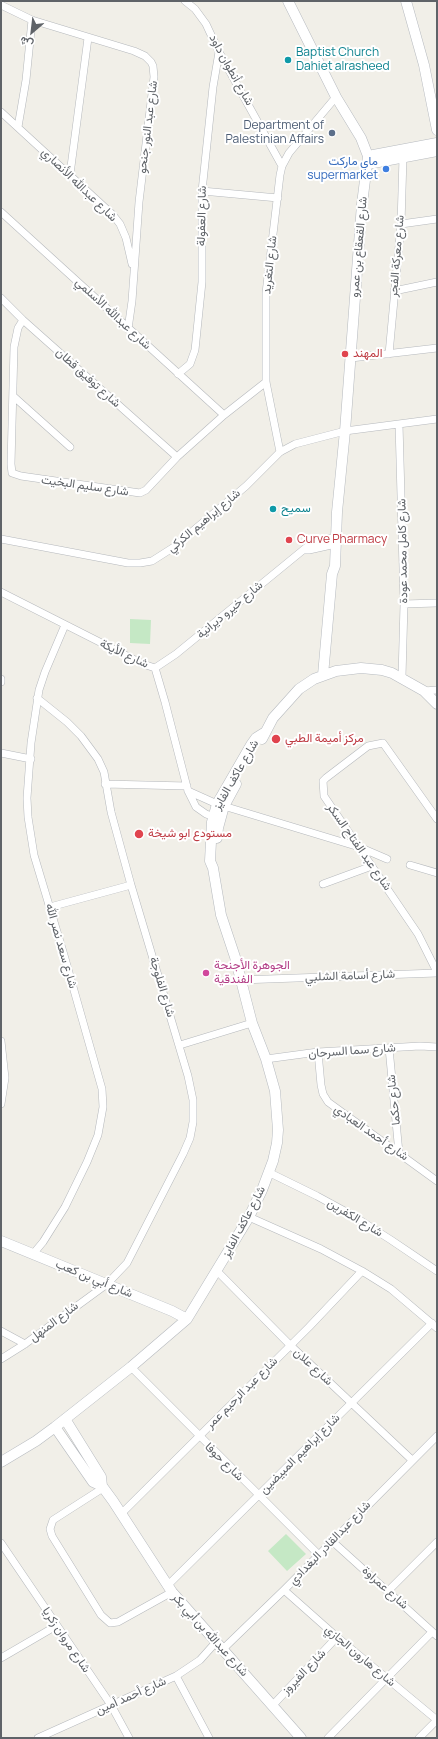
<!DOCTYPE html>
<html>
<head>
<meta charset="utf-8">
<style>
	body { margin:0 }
	#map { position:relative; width:438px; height:1739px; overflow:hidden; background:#f1efe8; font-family:Manrope,Vazirmatn,sans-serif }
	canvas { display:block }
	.frame { position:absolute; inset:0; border:2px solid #5f6368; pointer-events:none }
	.north { position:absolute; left:12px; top:12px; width:40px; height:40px; -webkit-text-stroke:3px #fff; paint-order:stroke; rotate:208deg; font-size:11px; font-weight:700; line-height:16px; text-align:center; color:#5f6368 }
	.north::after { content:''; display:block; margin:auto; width:14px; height:18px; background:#5f6368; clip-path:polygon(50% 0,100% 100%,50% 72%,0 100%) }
</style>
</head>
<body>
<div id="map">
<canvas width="438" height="1739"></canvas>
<div class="frame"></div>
<div class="north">ش</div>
</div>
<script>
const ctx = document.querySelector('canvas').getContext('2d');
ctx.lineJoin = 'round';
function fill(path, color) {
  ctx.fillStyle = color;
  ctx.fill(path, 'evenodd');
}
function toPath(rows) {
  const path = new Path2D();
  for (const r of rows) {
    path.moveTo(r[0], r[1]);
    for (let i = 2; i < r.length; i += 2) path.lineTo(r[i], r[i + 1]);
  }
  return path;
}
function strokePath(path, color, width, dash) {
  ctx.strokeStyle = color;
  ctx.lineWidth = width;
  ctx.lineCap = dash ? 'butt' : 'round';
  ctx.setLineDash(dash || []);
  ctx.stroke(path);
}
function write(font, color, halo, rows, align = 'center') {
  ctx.font = font + ' Manrope,Vazirmatn,sans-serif';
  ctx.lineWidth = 4;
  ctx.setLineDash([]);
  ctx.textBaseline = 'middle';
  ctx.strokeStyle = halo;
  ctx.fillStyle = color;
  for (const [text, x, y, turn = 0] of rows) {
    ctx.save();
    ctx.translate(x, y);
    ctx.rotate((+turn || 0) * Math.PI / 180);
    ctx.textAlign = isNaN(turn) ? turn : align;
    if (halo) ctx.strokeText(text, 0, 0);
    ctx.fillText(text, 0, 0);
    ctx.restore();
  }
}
const green = toPath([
	[130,619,151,620,150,644,130,643],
	[286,1534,306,1554,287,1571,268,1551]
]);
const street = toPath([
	[185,1,195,9,206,24,219,52,282,166],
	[1,5,32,20,134,51,145,56,151,62,153,66,154,77,139,202,132,301,128,329],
	[1,112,112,214,120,224,126,238,132,264],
	[18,127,26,80,32,20],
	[70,174,88,38],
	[202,191,278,198],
	[1,212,224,415],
	[401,224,437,219],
	[394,291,437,282],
	[1,298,23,320,177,457],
	[23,320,18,328,14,347,11,464,12,473,21,476,140,493,146,490,177,457,224,415,266,382],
	[389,354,401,224,403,157],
	[351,358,437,348],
	[178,374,190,364,195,350,202,282,202,191,213,87,219,52],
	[13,396,70,447],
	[399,424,404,604,402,677],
	[280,452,266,382,266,293,280,175,282,166,289,153,336,97],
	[1,539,128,563,140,563,152,561,174,547,246,486,280,452,295,444,345,431,437,419],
	[305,550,309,550,336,544],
	[1,592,143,664,155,668],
	[404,604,437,603],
	[155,668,176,654,308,546,330,538,337,538],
	[155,668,165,702,188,791,196,807,206,814,217,818],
	[1,682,1,679],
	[424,691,437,690],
	[1,753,31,759],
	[105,784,187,786],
	[188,791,217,804,359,847,387,859],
	[437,819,383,743,368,746,326,778,323,781,324,796,418,934,437,972],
	[410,865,437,873],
	[323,884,372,866],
	[50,907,131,885],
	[240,980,437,973],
	[1,1041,5,1078,1,1104],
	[180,1045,252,1023],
	[389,1048,399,1153],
	[318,1052,321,1085,323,1094,328,1102,437,1181],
	[266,1059,318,1052,420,1046,437,1047],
	[268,1172,317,1196,352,1215,391,1240,437,1271],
	[249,1217,321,1249,362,1271,391,1289,437,1328],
	[33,1254,43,1242,65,1207,87,1162,98,1135,103,1107,102,1089,64,955,34,855,28,817,27,798,31,743,39,690,45,672,65,625],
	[217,1271,290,1345,412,1460],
	[1,1331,25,1344],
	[1,1359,25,1344,107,1284,127,1263,183,1154,190,1138,193,1122,193,1100,188,1076,131,885,111,812,104,772,98,759,81,736,67,722,37,698],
	[131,1367,319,1555],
	[103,1488,53,1520,50,1529,52,1536,101,1615,110,1623,118,1622,172,1592],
	[121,1514,309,1327,362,1271],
	[332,1541,437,1636],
	[1,1543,111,1705,129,1738],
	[167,1586,432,1323],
	[284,1590,337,1637,437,1720],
	[388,1591,437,1542],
	[223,1649,284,1590,437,1436],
	[1,1658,56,1626],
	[176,1676,209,1738],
	[272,1706,337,1637],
	[38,1738,176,1676,200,1660,216,1642],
	[328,1738,432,1632],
	[419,1738,437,1720]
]);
const secondary = toPath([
	[288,1,336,97,361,138,368,156,362,204,345,431,337,512,335,566,332,574,323,675],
	[406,1,424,65,437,130],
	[368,156,437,143],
	[368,164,437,151],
	[262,739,273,718,299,689,314,679,336,671,361,668,382,670,392,673,424,691,437,704],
	[217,838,218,828,224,806,236,784],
	[1,1241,172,1311,187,1319],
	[65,1419,101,1477,102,1486],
	[55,1427,93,1482,102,1486,113,1501,172,1592,301,1738],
	[1,1462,36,1441,55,1427,131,1367,187,1319,249,1217,262,1190,273,1161,277,1143,278,1130,275,1091,266,1059,252,1023,235,957,221,915,213,868,210,861,212,822,217,804,251,745,256,738,264,733]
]);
const markers = [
	[288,60,4,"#0f9aa8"],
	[332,133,4,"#5c6f8a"],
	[386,169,4,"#3f7fe0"],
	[345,354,4,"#e0444e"],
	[273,509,4,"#0f9aa8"],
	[289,540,4,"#e0444e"],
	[276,739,5,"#e0444e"],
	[139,834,5,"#e0444e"],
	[206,973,4,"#d1479c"]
];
const cultureNames = [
	["Baptist Church",296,53],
	["Dahiet alrasheed",296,67],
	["سميح",281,509]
];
const streetNames = [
	["شارع أنطوان داود",231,70,61],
	["شارع عبد النور جنحو",148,127,-83],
	["شارع عبدالله الأنصاري",79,185,44],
	["شارع العفولة",202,216,-89],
	["شارع القعقاع بن عمرو",359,247,-85],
	["شارع معركة الفجر",397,256,-85],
	["شارع التغريد",270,265,-84],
	["شارع عبدالله الأسلمي",113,314,43],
	["شارع توفيق قطان",88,378,42],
	["شارع سليم البخيت",85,486,8],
	["شارع إبراهيم الكركي",204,521,-40],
	["شارع كامل محمد عودة",403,551,-91],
	["شارع خيرو ديرانية",230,610,-40],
	["شارع الأيكة",124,654,25],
	["شارع عاكف الفايز",236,775,-60],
	["شارع عبد الفتاح السكر",359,847,55],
	["شارع سعد نصر الله",61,946,74],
	["شارع أسامة الشلبي",350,976,-2],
	["شارع الفلوجة",162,987,73],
	["شارع سما السرحان",352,1051,-4],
	["شارع حكما",394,1100,-96],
	["شارع أحمد العبادي",371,1133,35],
	["شارع الكفرين",355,1218,31],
	["شارع عاكف الفايز",244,1222,-62],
	["شارع أبي بن كعب",94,1279,22],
	["شارع المنهل",54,1322,-37],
	["شارع علان",313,1367,43],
	["شارع عبد الرحيم عمر",242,1393,-45],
	["شارع إبراهيم المبيضين",300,1454,-45],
	["شارع حوفا",224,1462,44],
	["شارع عبدالقادر البغدادي",330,1543,-46],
	["شارع عمراوة",385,1588,42],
	["شارع عبدالله بن أبي بكر",210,1635,48],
	["شارع مروان زكريا",66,1640,56],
	["شارع هارون الجازي",360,1656,40],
	["شارع الفيروز",304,1672,-46],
	["شارع أحمد أمين",131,1696,-24]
];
const serviceNames = [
	["Department of",324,126],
	["Palestinian Affairs",324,140]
];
const shopNames = [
	["ماي ماركت",378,162],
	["supermarket",378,176]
];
const healthNames = [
	["المهند",353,354],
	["Curve Pharmacy",297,540],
	["مركز أميمة الطبي",285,739],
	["مستودع ابو شيخة",148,834]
];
const hotelNames = [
	["الجوهرة الأجنحة",214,966],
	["الفندقية",214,980]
];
fill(green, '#c5e8c5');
strokePath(street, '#b5b8bc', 8);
strokePath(secondary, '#b6babf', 11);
strokePath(street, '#fff', 7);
strokePath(secondary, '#fff', 10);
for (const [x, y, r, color] of markers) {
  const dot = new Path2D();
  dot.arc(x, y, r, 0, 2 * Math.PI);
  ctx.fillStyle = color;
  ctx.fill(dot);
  strokePath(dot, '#fff', 1.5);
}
write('12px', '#0d838f', '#fff', cultureNames, 'left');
write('12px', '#5f6368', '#fff', streetNames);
write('12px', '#4e5e75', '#fff', serviceNames, 'right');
write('12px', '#366cbe', '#fff', shopNames, 'right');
write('12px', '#be3a42', '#fff', healthNames, 'left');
write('12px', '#b23c85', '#fff', hotelNames, 'left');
</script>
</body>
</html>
